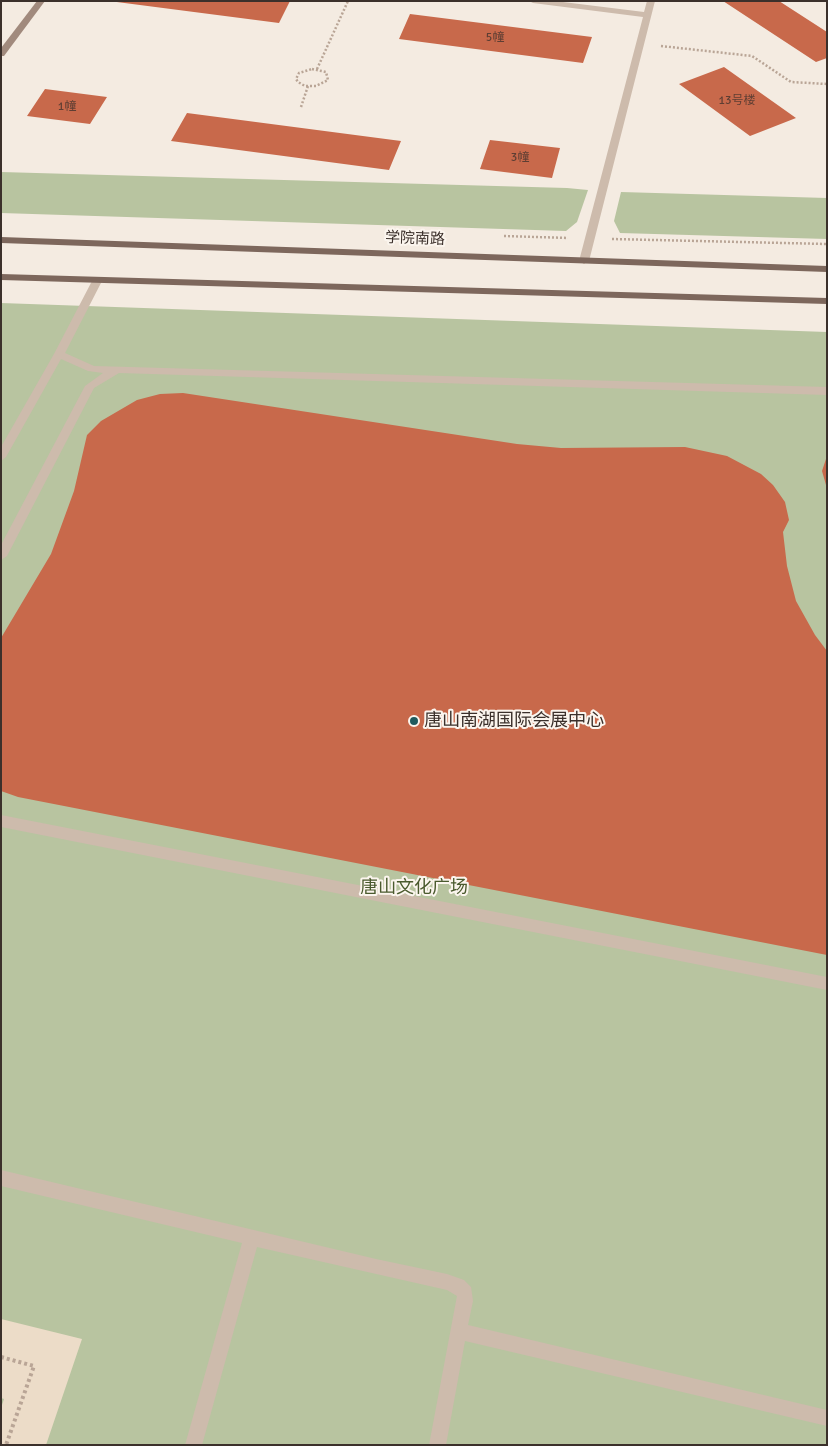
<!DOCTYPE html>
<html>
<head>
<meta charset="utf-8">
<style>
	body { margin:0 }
	#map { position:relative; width:828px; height:1446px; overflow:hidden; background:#f4ebe1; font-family:Signika,sans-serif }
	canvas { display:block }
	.frame { position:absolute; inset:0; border:2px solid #3b302b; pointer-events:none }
</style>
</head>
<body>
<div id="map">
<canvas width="828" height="1446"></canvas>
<div class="frame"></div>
</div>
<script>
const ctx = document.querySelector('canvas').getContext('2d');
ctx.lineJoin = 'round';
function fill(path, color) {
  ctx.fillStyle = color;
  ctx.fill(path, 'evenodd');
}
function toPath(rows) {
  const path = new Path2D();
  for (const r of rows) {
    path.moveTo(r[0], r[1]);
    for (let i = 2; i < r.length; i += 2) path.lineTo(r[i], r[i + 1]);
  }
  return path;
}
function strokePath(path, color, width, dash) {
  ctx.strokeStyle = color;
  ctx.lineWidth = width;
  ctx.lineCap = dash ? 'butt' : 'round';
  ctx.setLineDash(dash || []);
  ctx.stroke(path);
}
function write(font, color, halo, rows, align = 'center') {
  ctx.font = font + ' Signika,"Noto Sans SC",sans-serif';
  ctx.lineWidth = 4;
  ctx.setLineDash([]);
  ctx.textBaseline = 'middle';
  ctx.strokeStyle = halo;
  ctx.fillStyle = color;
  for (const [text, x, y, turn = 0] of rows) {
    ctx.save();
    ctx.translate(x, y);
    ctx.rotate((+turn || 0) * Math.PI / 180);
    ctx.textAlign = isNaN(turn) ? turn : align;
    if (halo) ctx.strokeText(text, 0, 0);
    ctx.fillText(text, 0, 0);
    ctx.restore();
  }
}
const green = toPath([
	[1,172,567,188,588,190,577,222,566,231,1,213],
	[621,192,827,198,827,239,620,233,614,221],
	[1,303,827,332,827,1445,1,1445]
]);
const plaza = toPath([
	[1,1319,82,1339,46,1445,1,1445,1,1408,4,1399,1,1398]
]);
const building = toPath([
	[109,1,290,1,279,23],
	[723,1,779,1,827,32,827,58,816,62],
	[410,14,592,37,583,63,399,39],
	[724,67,796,118,750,136,679,84],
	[45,89,107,97,90,124,27,116],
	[187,113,401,141,389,170,171,141],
	[490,140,560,148,552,178,480,169],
	[183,393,517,444,561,448,685,447,727,456,761,474,773,485,785,502,789,520,783,532,787,566,796,601,815,635,827,651,827,955,18,797,1,791,1,638,51,554,74,491,87,435,101,421,137,400,160,394],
	[826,459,827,485,826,485,822,471]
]);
const pathFar1 = toPath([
	[661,46,752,56,791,82,827,84],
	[312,69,326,72,328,80,316,86,305,86,298,82,296,79,299,73,312,69],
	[317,69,348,1],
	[301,107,308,86],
	[504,236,568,238],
	[612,239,827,244]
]);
const path = toPath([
	[1,1357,34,1366,6,1445]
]);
const lane = toPath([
	[97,278,102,281,65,353,94,366,827,387,827,395,119,373,94,388,7,556,1,560,1,545,85,386,103,373,88,371,61,359,6,457,1,461,1,447,54,354,92,281,97,278],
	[1,815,827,977,827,990,1,827,1,815],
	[1,1170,376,1259,447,1274,464,1280,471,1287,473,1301,468,1325,827,1410,827,1426,465,1341,446,1445,429,1445,457,1296,447,1290,257,1247,202,1445,185,1445,242,1243,1,1186,1,1170]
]);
const street = toPath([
	[529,1,555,1,644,12,647,1,655,1,589,261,584,264,579,261,643,17,533,3,529,1]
]);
const secondary = toPath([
	[37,1,45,1,4,56,1,56,1,48,37,1]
]);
const primary = toPath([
	[1,237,827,266,827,272,1,243,1,237],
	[1,274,827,298,827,304,1,280,1,274]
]);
const markers = [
	[414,721,5,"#1f5a5e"]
];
const farNumbernames = [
	["5幢",495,38],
	["13号楼",737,101],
	["1幢",67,107],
	["3幢",520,158]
];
const farStreetnames = [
	["学院南路",415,239,2]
];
const poiNames = [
	["唐山南湖国际会展中心",424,721]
];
const parkNames = [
	["唐山文化广场",414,888]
];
fill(green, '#b8c4a0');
fill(plaza, '#ecdcc8');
fill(building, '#c8694b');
strokePath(pathFar1, '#b9a596', 2.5, [2, 2]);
strokePath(path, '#b9a596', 4, [3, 3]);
fill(lane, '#cdbbac');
fill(street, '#cdbbac');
fill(secondary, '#a18a7d');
fill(primary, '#7d675c');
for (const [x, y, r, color] of markers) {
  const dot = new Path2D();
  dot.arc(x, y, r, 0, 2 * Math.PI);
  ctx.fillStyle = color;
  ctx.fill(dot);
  strokePath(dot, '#fbf5ee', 2);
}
write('12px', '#5e3e33', null, farNumbernames);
write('15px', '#3b302b', '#fbf5ee', farStreetnames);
write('18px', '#3b302b', '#fbf5ee', poiNames, 'left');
write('18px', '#4a5a2e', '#fbf5ee', parkNames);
</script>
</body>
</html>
